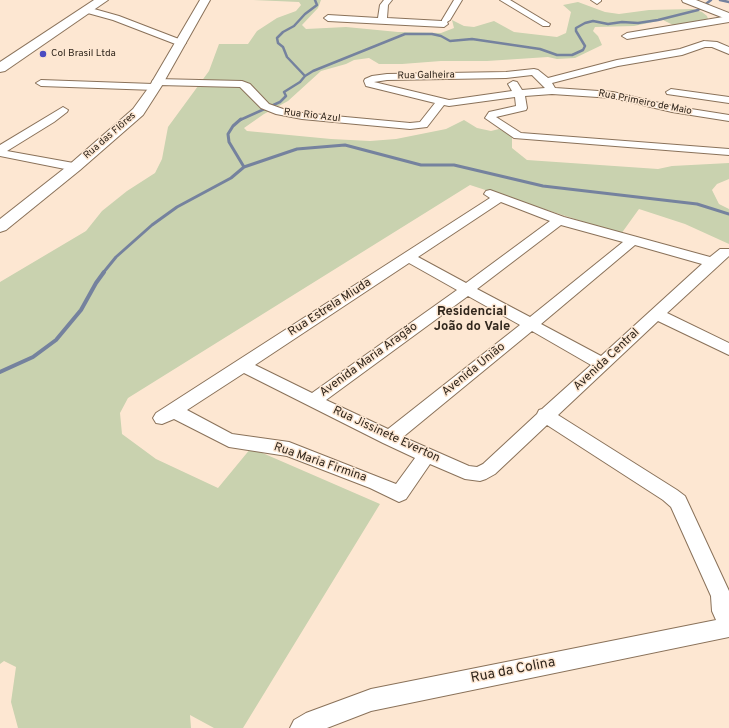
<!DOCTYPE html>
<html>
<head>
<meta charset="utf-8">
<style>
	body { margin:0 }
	canvas { display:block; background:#fde7d2 }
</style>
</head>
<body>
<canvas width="729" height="728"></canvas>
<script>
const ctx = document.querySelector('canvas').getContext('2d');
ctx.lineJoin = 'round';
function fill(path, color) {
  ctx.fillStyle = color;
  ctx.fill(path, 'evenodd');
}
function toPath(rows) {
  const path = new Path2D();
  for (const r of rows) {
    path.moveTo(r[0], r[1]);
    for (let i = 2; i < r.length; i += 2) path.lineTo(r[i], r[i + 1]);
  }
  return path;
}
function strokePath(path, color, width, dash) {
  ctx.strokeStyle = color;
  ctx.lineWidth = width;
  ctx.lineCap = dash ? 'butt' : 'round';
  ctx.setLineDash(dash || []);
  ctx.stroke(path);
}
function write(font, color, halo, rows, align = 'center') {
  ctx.font = font + ' Overpass,sans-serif';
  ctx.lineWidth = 3;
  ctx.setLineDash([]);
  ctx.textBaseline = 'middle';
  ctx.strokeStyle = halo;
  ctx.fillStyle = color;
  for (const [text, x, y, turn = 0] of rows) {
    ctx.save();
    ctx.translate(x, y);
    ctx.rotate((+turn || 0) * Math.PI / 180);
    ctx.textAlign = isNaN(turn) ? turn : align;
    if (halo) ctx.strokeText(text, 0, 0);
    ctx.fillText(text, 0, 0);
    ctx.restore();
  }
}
const green = toPath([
	[253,0,321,0,318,8,302,25,306,29,346,27,398,32,441,33,454,28,452,20,464,26,474,27,494,21,514,32,557,37,566,33,571,12,563,5,578,2,605,12,619,14,649,10,693,9,702,12,707,16,708,19,673,25,663,20,634,26,595,27,593,31,598,36,602,45,575,58,557,59,548,57,487,61,441,61,402,64,379,64,369,58,354,60,346,64,321,71,288,101,264,114,244,128,247,131,331,139,370,141,396,139,446,129,464,120,477,128,491,131,499,129,512,136,512,148,527,160,658,169,672,166,729,163,729,179,717,184,712,190,719,204,729,209,729,244,685,224,639,209,621,234,470,185,128,398,120,413,122,434,156,459,218,488,251,448,380,504,243,728,214,728,190,715,191,728,18,728,11,702,16,667,4,661,0,664,0,282,86,231,102,211,127,191,155,173,162,159,168,127,209,71,219,44,248,44,257,31,277,18,296,11,301,5,299,2]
]);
const streamFar2 = toPath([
	[720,0,729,2],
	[305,76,287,57,283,47,278,43,277,38,283,32,294,26,305,14,317,5,315,0],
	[240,120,280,102,286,96,284,92,300,82,305,76,313,71,405,34,432,34,441,36,450,41,472,39,540,49,557,55,572,55,583,50,585,46,576,31,576,28,585,23,593,21,608,24,622,22,638,23,658,20,698,10,711,0]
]);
const streamFar1 = toPath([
	[244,167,297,149,345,145,421,165,454,165,543,186,697,204,729,214],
	[103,273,116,257,152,225,177,207,231,178,244,167,229,142,228,134,233,126,241,119]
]);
const stream = toPath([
	[0,372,33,357,56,340,81,310,96,283,104,272]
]);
const minor = toPath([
	[384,0,392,0,388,5,387,18,442,21,442,20,454,0,462,0,450,20,447,22,448,24,444,27,328,21,324,18,328,15,378,18,380,5,384,0],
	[500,0,510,0,550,24,549,26,543,26,500,0],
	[591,0,601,0,601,1,597,4,591,0],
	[87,7,119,16,184,41,186,43,181,46,178,45,113,20,84,12,83,10,84,8,87,7],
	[729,16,729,22,627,39,622,36,627,33,729,16],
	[704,41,717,42,729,47,729,54,712,47,705,47,682,55,618,66,552,83,555,88,613,92,672,106,729,115,729,121,672,112,613,98,552,94,525,96,527,108,526,110,496,117,521,133,729,149,729,155,514,138,485,118,489,112,516,106,515,97,449,106,444,105,427,127,410,129,302,119,276,114,261,108,240,87,159,85,160,87,159,89,155,90,41,86,36,83,41,80,153,84,152,82,153,80,157,79,242,81,250,84,269,104,283,109,302,113,410,123,420,122,435,103,366,86,364,81,365,79,372,76,387,74,506,72,534,69,538,70,548,78,617,60,680,49,704,41],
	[532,75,545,88,522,90,517,82,513,81,508,84,512,91,449,100,374,82,387,80,506,78,532,75],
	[671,89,729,97,729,103,667,94,666,92,671,89],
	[63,107,68,110,67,112,54,122,7,151,79,164,81,167,79,170,75,171,0,156,0,145,63,107],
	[490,190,564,217,710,257,720,249,729,249,729,256,667,313,729,343,729,355,658,321,558,415,677,490,685,496,729,591,729,637,371,711,327,728,290,728,294,720,306,713,371,689,716,620,712,611,711,596,671,507,663,500,547,425,495,474,486,479,480,481,465,479,430,464,406,499,399,502,370,488,287,456,229,447,174,419,162,424,156,423,153,418,156,413,490,198,484,194,486,191,490,190],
	[501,202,550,221,466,283,418,257,501,202],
	[561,225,623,242,530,317,477,289,561,225],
	[635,245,702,264,601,356,541,324,635,245],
	[409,263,457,290,312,393,255,365,409,263],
	[468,296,520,325,388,429,326,400,468,296],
	[532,331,591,365,542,409,539,410,537,414,483,464,477,467,469,466,403,437,532,331],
	[244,373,383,443,415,458,396,484,289,442,232,434,187,410,244,373]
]);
const tertiary = toPath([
	[200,0,210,0,161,87,143,115,80,170,6,230,0,232,0,219,70,164,133,109,149,87,200,0],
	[682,0,696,0,729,13,729,20,683,2,682,0]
]);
const primary = toPath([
	[94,0,108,0,5,71,0,72,0,62,94,0]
]);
const markers = [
	[43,54,4,"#4b4bc1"]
];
const farPoinames = [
	["Col Brasil Ltda",51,54]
];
const farStreetnames = [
	["Rua Galheira",426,76,-1],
	["Rua Primeiro de Maio",645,103,11],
	["Rua Rio Azul",312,116,7],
	["Rua das Flôres",110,136,-41]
];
const streetNames = [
	["Rua Estrela Miuda",330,308,-33],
	["Avenida Maria Aragão",369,360,-36],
	["Avenida Central",607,360,-43],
	["Avenida União",474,370,-39],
	["Rua Jissinete Everton",386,435,25],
	["Rua Maria Firmina",320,463,19]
];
const neighbourhoodNames = [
	["Residencial",472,312],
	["João do Vale",472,327]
];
const nearStreetnames = [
	["Rua da Colina",513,671,-11]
];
fill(green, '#c9d2af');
strokePath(streamFar2, '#75829e', 2.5);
strokePath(streamFar1, '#75829e', 3);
strokePath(stream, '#75829e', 4);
strokePath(minor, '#8a725a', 2);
strokePath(tertiary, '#8a725a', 2);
strokePath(primary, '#8a725a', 2);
fill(minor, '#fff');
fill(tertiary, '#fff');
fill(primary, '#fff');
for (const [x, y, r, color] of markers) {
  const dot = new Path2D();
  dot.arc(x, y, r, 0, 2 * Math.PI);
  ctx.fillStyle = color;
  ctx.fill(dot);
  strokePath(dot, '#fde7d2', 1.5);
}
write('10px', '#30261c', '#fde7d2', farPoinames, 'left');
write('10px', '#30261c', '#fde7d2', farStreetnames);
write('12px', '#30261c', '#fde7d2', streetNames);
write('bold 13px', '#30261c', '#fde7d2', neighbourhoodNames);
write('14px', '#30261c', '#fde7d2', nearStreetnames);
</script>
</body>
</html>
